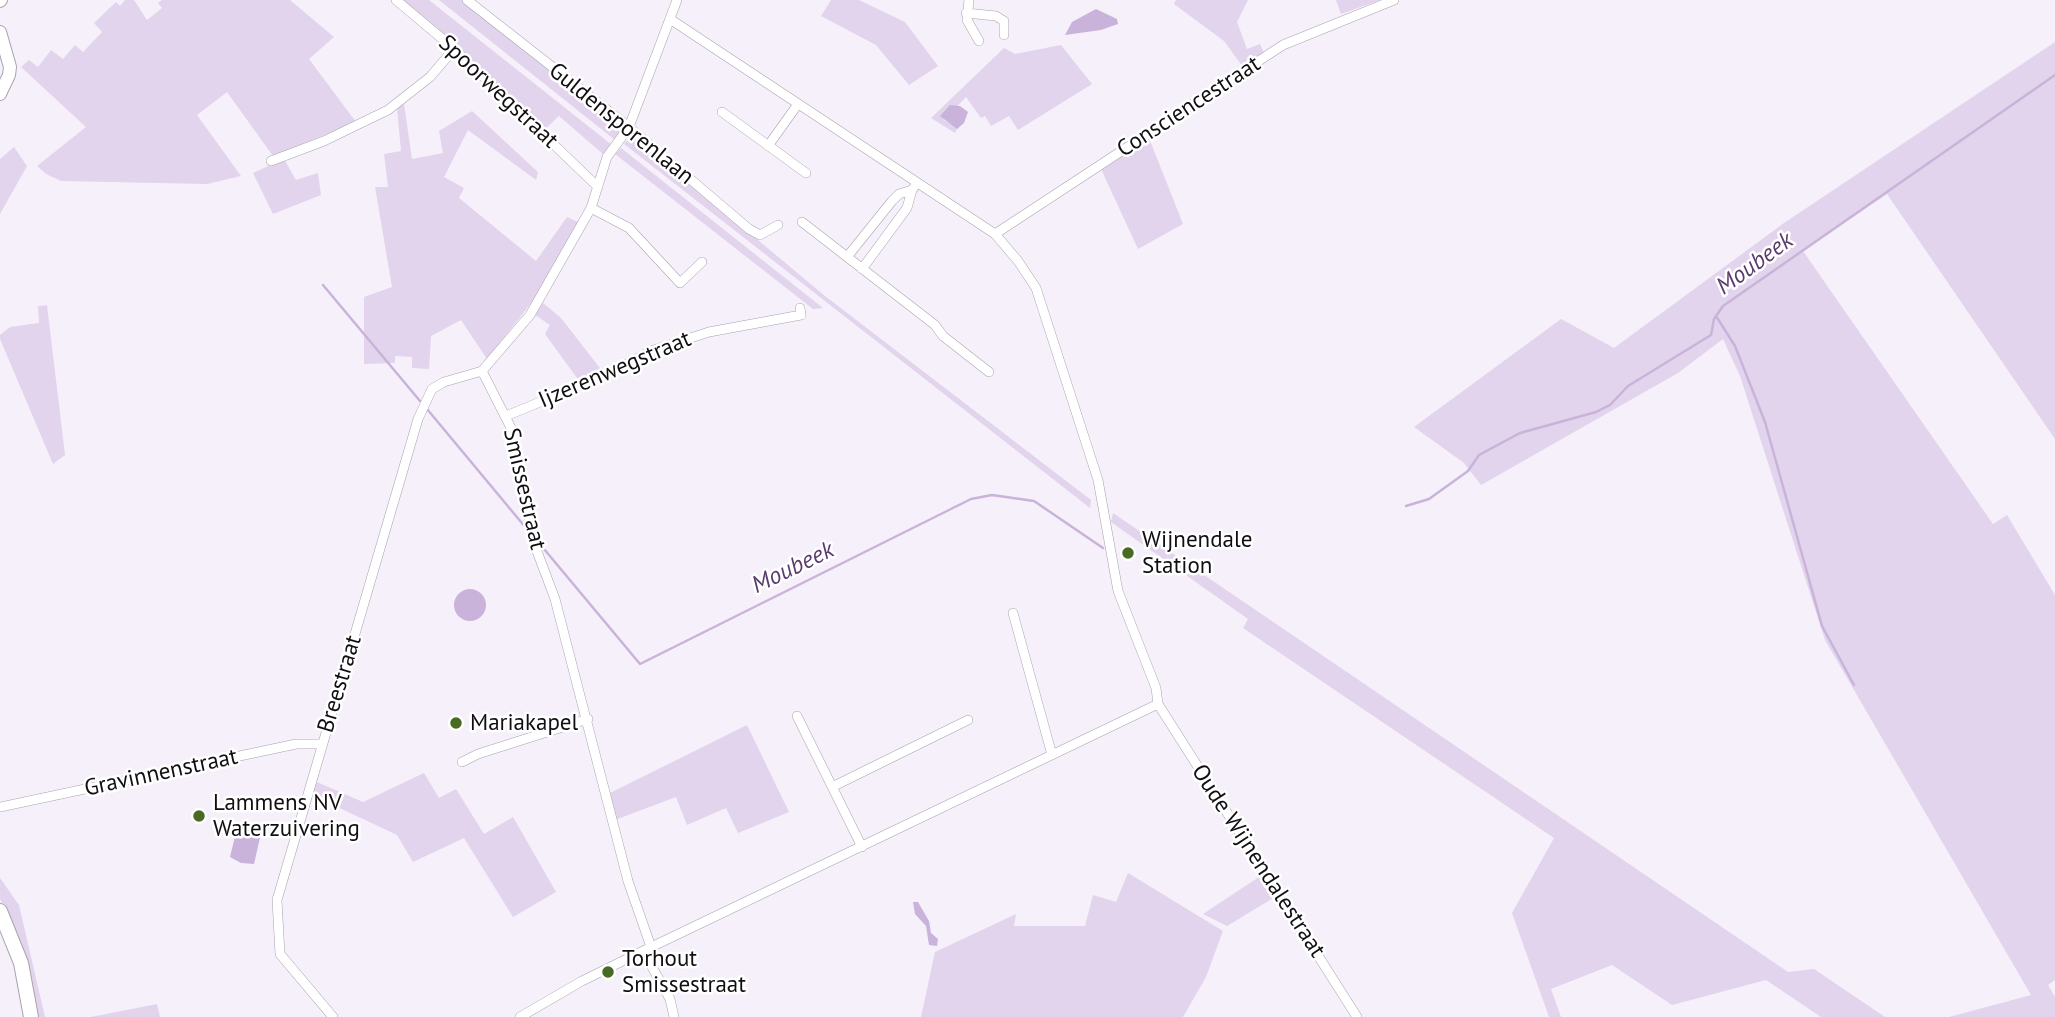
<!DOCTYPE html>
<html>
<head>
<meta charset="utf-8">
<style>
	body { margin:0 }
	canvas { display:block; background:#f5f0fa }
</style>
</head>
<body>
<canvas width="2055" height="1017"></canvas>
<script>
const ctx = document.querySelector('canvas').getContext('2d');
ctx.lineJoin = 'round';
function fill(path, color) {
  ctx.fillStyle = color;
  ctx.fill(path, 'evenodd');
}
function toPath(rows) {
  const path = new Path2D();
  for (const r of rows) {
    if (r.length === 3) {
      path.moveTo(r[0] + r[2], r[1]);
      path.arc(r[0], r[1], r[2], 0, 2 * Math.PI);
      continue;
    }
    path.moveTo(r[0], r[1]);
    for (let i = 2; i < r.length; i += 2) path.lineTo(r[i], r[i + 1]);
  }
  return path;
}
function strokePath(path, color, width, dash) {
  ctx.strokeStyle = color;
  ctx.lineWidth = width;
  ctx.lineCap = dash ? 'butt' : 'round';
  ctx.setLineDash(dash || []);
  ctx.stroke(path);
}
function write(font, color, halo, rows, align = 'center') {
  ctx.font = font + ' "PT Sans",sans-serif';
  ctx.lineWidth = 5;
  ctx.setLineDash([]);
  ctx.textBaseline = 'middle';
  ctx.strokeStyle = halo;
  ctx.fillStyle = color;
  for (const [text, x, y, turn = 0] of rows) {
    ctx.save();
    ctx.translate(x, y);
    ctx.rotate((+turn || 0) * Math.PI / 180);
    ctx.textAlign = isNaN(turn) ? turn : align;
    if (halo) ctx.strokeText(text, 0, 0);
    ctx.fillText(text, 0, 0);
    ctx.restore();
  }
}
const green = toPath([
	[125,0,134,0,147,20,162,8,158,3,162,0,290,0,334,37,309,59,356,122,273,156,227,92,197,115,241,176,207,184,61,181,46,174,37,166,86,127,21,67,29,60,38,67,51,50,63,59,75,45,83,52,102,32,94,23,116,2,120,6],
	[403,0,429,0,612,145,604,155,559,116,544,130,436,27],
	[439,0,463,0,623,130,615,140],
	[831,0,859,0,905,22,938,66,909,85,876,45,821,16],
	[1176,0,1248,0,1237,22,1247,49,1260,44,1264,53,1243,67,1224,41,1174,4],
	[1336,0,1380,0,1341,14],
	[2055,42,2055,439,1887,194,1803,251,1993,524,2007,515,2055,595,2055,980,2048,985,2055,997,2055,1017,1949,1017,2031,995,1825,640,1740,376,1723,339,1678,373,1481,485,1464,463,1414,427,1561,319,1614,348,1784,223],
	[1061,45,1092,84,1018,130,1009,116,991,126,985,116,981,118,966,97,944,120,958,127,955,133,931,118,1004,48,1015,54],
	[404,104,412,159,443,153,439,131,472,111,538,172,536,180,468,130,444,177,464,188,459,198,536,261,567,217,578,222,535,298,487,359,461,320,431,336,429,369,412,368,412,357,395,356,395,363,364,364,364,297,392,287,375,187,388,187,384,154,401,151,397,108],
	[632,135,825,296,1091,500,1090,508,624,144],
	[1149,138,1183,224,1138,249,1101,169],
	[14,147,27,166,0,214,0,159],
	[621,148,823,308,813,309,615,154],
	[284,159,296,180,318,173,321,195,273,214,253,173],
	[543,303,561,318,603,372,580,382,545,334,550,325,535,315],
	[47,305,65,455,53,464,0,339,0,335,10,327,39,323,38,306],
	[1113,513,1788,972,1814,969,1885,1017,1821,1017,1766,980,1672,1005,1612,965,1551,989,1561,1017,1549,1017,1512,913,1554,838,1243,628,1248,619,1111,522],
	[747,725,789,812,738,833,726,808,687,825,676,797,615,820,608,794],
	[424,773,439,798,456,789,484,834,513,817,556,892,513,917,464,838,413,862,397,835,312,795,317,782,363,802],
	[1128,873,1223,931,1206,977,1183,1017,921,1017,935,952,1016,914,1014,926,1085,926,1093,895,1116,902],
	[1262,875,1275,897,1227,926,1203,914],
	[0,878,19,905,45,1017,36,1017,18,935,0,899],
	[157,1004,160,1017,91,1017]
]);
const water = toPath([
	[1096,9,1117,19,1118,24,1101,30,1065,35,1072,22],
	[950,105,960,106,968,112,964,123,957,129,940,116],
	[470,605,16],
	[244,825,262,829,254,864,241,863,230,857,237,828],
	[913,902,918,902,929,921,931,933,938,939,937,946,929,945,926,926,915,914]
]);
const stream = toPath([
	[323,285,420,401],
	[1716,316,1735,346,1765,422,1822,626,1854,685],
	[427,409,526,528],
	[1406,506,1429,499,1468,471,1479,455,1520,433,1596,412,1610,405,1628,386,1711,335,1714,319,1723,306,2055,75],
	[539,543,640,664,971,499,992,495,1034,501,1103,548]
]);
const street = toPath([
	[396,0,452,47,598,187],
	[467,0,629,127,749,229,760,235,778,225],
	[969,0,967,20,979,41],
	[966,13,996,16,1004,21,1004,35],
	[670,19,995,234,1018,261,1036,288,1098,480,1118,591,1156,688,1158,704,1357,1017],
	[722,112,806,173],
	[768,146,798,104],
	[271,161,324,141,388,110,430,77,454,49],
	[591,208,629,228,680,283,702,262],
	[802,222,935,325,943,336,989,372],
	[995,234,1283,45,1394,0],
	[847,257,892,201,899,194,912,190,917,183],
	[862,269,907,208,912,190],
	[482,371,511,428,535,546,555,599,628,881,651,947],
	[506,416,613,372,651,351,709,332,801,315,800,308],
	[1013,613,1052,755],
	[797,716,862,847],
	[462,762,478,754,588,719],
	[834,786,968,720],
	[0,807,296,744,322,744],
	[643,951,670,999,674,1017],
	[333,1017,280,954,277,900,418,419,432,389,444,382,482,371,530,315,591,208,607,157,629,127,677,0],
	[520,1017,582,981,643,951,1158,704]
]);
const secondary = toPath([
	[0,1,1,0],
	[0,32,10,67,9,75,0,94]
]);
const primary = toPath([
	[0,911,21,963,31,1017]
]);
const markers = [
	[1128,553,7,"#486b23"],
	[456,723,7,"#486b23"],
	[199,816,7,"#486b23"],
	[608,972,7,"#486b23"]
];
const streetNames = [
	["Spoorwegstraat",498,92,43],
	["Consciencestraat",1189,107,-33],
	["Guldensporenlaan",621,124,39],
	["Ijzerenwegstraat",615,370,-23],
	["Smissestraat",524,489,77],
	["Breestraat",340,684,-73],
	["Gravinnenstraat",161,773,-12],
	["Oude Wijnendalestraat",1258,861,57]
];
const poiNames = [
	["Wijnendale",1142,540],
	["Station",1142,566],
	["Mariakapel",470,723],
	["Lammens NV",213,803],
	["Waterzuivering",213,829],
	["Torhout",622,959],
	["Smissestraat",622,985]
];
const waterNames = [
	["Moubeek",1755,264,-36],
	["Moubeek",793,568,-26]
];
fill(green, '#e2d4ec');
fill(water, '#cab3da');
strokePath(stream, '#cab3da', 2.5);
strokePath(street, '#a8a3ac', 10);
strokePath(secondary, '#a8a3ac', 14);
strokePath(primary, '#a8a3ac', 16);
strokePath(street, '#fff', 9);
strokePath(secondary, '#fff', 12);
strokePath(primary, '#fff', 14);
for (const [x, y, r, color] of markers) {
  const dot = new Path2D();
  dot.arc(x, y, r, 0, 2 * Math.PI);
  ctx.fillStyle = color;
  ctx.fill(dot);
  strokePath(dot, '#fff', 2.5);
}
write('23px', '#100e11', '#fff', streetNames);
write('23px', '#100e11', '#fff', poiNames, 'left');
write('italic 24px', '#5a3b6e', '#fff', waterNames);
</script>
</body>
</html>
